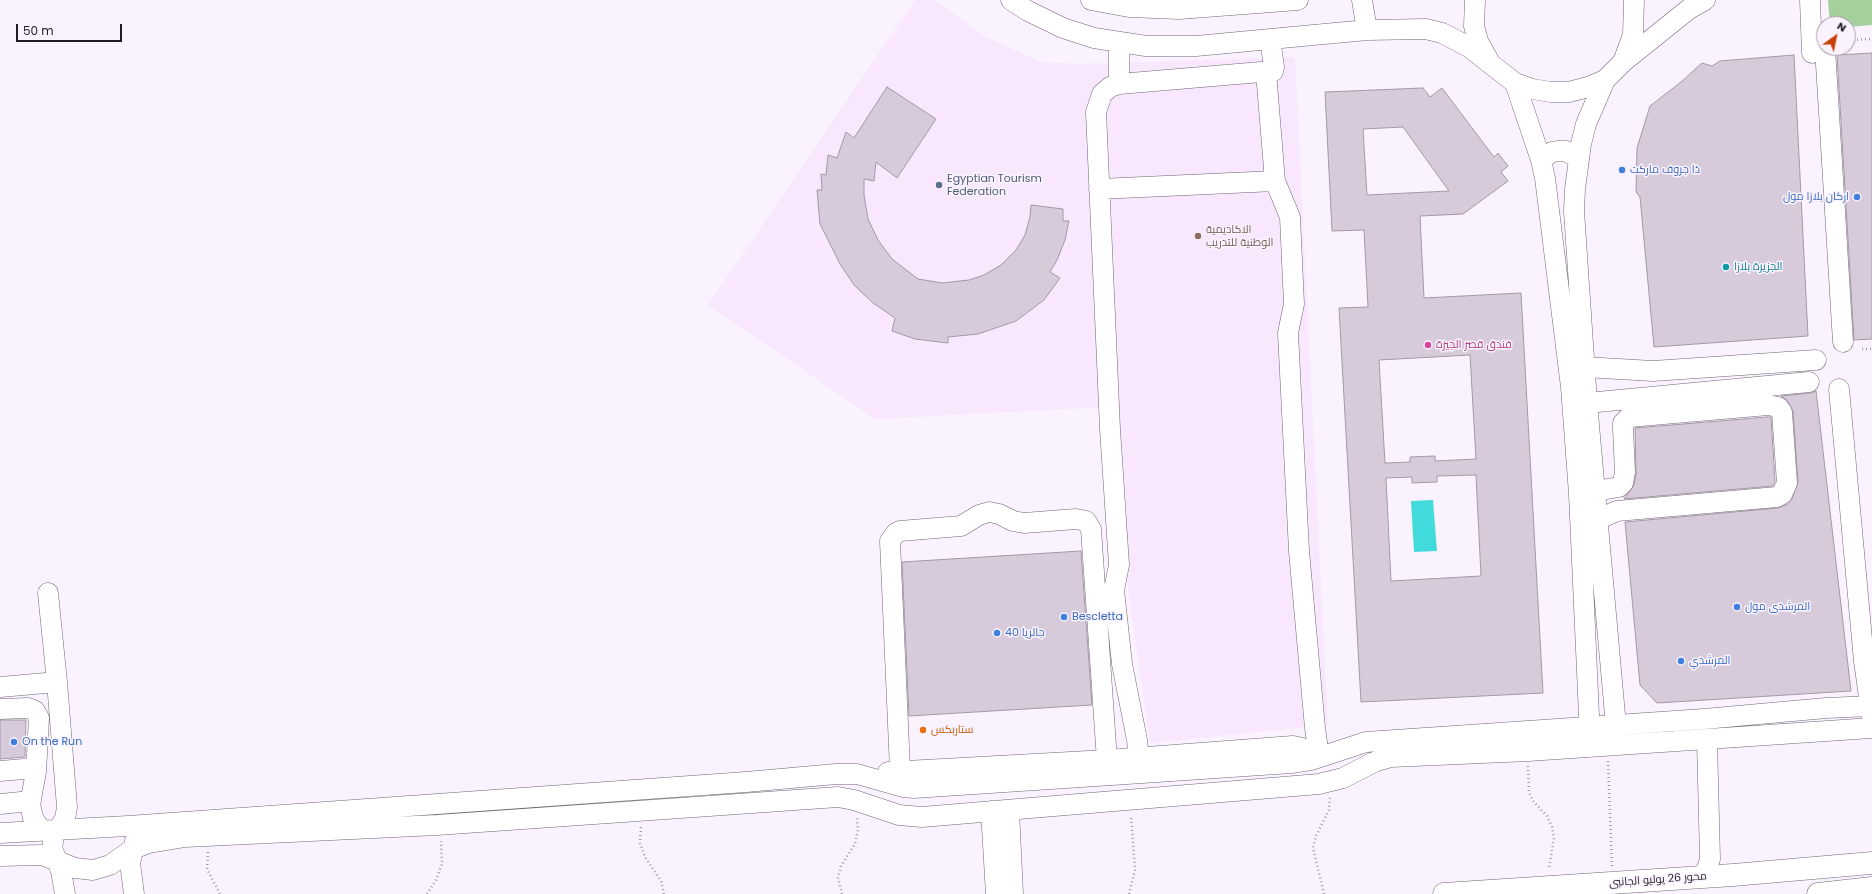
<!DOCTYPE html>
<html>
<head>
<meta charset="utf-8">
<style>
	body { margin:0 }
	#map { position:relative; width:1872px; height:894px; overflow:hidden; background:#fbf2ff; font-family:Poppins,sans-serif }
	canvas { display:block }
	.north { position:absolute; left:1816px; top:16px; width:40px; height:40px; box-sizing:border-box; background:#fbf2ff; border:1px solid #a49ca7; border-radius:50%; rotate:33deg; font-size:11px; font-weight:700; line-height:16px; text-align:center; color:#211c22 }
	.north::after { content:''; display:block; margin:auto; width:14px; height:18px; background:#c84105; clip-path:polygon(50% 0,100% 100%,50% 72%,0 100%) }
	.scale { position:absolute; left:16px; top:24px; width:106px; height:18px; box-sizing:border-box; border:2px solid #211c22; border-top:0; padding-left:5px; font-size:12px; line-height:14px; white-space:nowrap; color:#211c22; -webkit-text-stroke:3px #fbf2ff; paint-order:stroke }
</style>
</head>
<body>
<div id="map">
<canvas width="1872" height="894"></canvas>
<div class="north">N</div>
<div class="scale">50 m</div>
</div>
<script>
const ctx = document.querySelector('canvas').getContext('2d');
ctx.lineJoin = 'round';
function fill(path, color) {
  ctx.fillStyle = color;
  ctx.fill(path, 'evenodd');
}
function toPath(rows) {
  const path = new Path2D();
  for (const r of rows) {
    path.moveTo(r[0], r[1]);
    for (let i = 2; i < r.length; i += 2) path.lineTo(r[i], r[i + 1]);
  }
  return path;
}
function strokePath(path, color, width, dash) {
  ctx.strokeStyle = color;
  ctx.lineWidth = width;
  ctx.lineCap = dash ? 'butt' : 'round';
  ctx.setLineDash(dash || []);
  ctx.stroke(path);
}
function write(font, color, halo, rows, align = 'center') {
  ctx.font = font + ' Poppins,Cairo,sans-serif';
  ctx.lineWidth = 3;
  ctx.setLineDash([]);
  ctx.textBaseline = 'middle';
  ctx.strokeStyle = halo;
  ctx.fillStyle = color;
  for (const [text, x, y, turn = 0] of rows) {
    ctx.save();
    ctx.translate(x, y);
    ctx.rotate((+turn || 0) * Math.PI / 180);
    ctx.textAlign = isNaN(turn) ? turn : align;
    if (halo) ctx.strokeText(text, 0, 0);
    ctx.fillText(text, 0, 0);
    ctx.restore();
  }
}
const built = toPath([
	[915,0,934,0,986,37,1041,62,1082,64,1295,57,1328,725,1150,743,1102,407,875,419,708,305]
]);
const green = toPath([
	[1828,0,1872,0,1872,25,1848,27,1848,24,1830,24]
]);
const water = toPath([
	[1433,500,1437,551,1414,552,1411,501]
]);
const building = toPath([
	[1872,53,1872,339,1854,340,1837,55,1872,53],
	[1794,55,1808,336,1654,347,1640,197,1636,192,1637,148,1650,106,1681,82,1702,63,1712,66,1720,61,1794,55],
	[887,87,936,119,897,178,876,162,874,181,864,179,864,195,868,219,878,240,892,259,918,279,942,283,969,280,984,275,1001,265,1016,250,1025,235,1030,217,1031,205,1063,209,1063,221,1069,221,1065,240,1057,260,1050,272,1060,278,1044,300,1016,321,978,334,948,337,948,343,915,339,892,331,895,318,873,303,854,285,840,264,820,224,817,190,822,190,821,174,826,175,828,155,837,158,846,132,854,138,887,87],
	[1423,88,1430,97,1442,88,1494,157,1498,153,1508,166,1501,172,1508,181,1463,214,1420,216,1424,298,1521,293,1543,693,1361,702,1339,308,1368,307,1364,230,1332,231,1325,92,1423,88],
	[1403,127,1449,191,1367,195,1363,129,1403,127],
	[1470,355,1476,459,1435,461,1435,456,1410,457,1410,462,1385,463,1379,360,1470,355],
	[1476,475,1481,576,1391,581,1386,478,1412,477,1412,483,1437,482,1437,476,1476,475],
	[1816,391,1851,691,1657,703,1640,685,1625,522,1778,508,1788,504,1792,499,1798,482,1793,411,1787,400,1781,396,1810,393,1816,391],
	[1767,417,1771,417,1775,481,1773,486,1624,499,1634,485,1636,474,1635,428,1767,417],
	[1081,551,1092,705,909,716,902,562,1081,551],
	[0,720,26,720,25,757,0,759,0,720]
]);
const path = toPath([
	[1853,40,1872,39],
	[1862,349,1872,349],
	[1608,761,1612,866],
	[1528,766,1529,793,1533,801,1547,816,1552,827,1554,838,1549,869],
	[641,827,640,843,645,857,661,881,664,894],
	[208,852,207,869,220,894],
	[427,894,436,880,442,864,441,841],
	[842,894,838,878,841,866,855,844,858,830,857,818],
	[1129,894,1135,870,1131,815],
	[1324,894,1313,848,1316,836,1329,810,1330,797]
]);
const minor = toPath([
	[1011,0,1028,11,1063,28,1094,38,1146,46,1196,46,1367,30,1426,29,1442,33,1469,47,1515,83,1532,89,1551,92,1569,92,1588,87,1605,80,1623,62,1689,9,1705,0],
	[1091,0,1129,7,1179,9,1298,0],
	[1362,0,1367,30],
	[1475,0,1474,26,1478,41,1488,59],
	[1810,0,1812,53],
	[1825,48,1843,342],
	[1623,62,1633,35,1634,0],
	[1266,72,1275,181,1290,217,1294,304,1288,333,1299,551,1315,728,1319,757],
	[1605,80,1586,124,1581,144,1575,189,1574,211,1587,403,1617,737],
	[1515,83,1541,160,1545,178,1571,387,1579,494,1590,738],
	[1119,84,1119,43],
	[1541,160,1552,152,1559,151,1566,151,1578,158],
	[1099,189,1275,181],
	[1584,367,1653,371,1816,360],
	[1839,389,1864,661,1872,719],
	[1587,403,1809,382],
	[1583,493,1619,487,1623,483,1625,472,1623,428,1623,423,1629,417,1768,405,1778,407,1782,412,1787,483,1782,494,1777,497,1617,511,1603,517,1598,522],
	[48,593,57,682,67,807,65,819,54,835,52,848,61,871,65,894],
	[0,687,57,682],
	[0,709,28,708,35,711,39,718,36,772,30,804,33,818,41,830],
	[900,770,890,541,896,533,900,531,961,526,979,515,989,512,999,514,1013,521,1024,523,1076,519,1086,521,1091,529,1108,775],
	[0,771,36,768],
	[888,772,1107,760,1293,746,1302,748,1311,760],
	[1140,773,1137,740,1122,664,1114,590,1119,565,1110,429,1096,112,1102,94,1110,87,1119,84,1273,71,1274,67,1270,39],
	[0,804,31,801],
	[1009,810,1013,894],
	[991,811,996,894],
	[0,833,128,826,746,782,836,774,857,774,903,787,914,788,1127,774,1291,763,1311,760,1366,742,1704,719,1826,708,1872,706],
	[0,856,42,855,75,868,93,870,110,865,133,849,149,843,185,837,437,825,838,797,854,800,899,815,922,817,1319,784,1343,778,1374,762,1391,757,1528,751,1872,728],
	[1701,877,1707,869,1710,859,1707,740],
	[134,894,130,863,135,841]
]);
const major = toPath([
	[1444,894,1733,875,1872,863]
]);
const highway = toPath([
	[1818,894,1872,888]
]);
const markers = [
	[1622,170,4,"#3f7fe0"],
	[939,185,4,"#5c6f8a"],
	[1857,197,4,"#3f7fe0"],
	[1198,236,4,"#8d6e63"],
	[1726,267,4,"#0f9aa8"],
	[1428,345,4,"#d1479c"],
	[1737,607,4,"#3f7fe0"],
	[1064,617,4,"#3f7fe0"],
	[997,633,4,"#3f7fe0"],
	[1681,661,4,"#3f7fe0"],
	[923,730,4,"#e8710a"],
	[14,742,4,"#3f7fe0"]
];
const shopNames = [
	["ذا جروف ماركت",1630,170],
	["اركان بلازا مول",1849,197,"right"],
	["المرشدى مول",1745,607],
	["Bescletta",1072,617],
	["جالريا 40",1005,633],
	["المرشدي",1689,661],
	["On the Run",22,742]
];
const serviceNames = [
	["Egyptian Tourism",947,179],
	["Federation",947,192]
];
const educationNames = [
	["الاكاديمية",1206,230],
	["الوطنية للتدريب",1206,243]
];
const cultureNames = [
	["الجزيرة بلازا",1734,267]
];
const hotelNames = [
	["فندق قصر الجيزة",1436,345]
];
const foodNames = [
	["ستاربكس",931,730]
];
const streetNames = [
	["محور 26 يوليو الجانبى",1658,880,-4]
];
fill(built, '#f8e7fd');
fill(green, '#a4d09b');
fill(water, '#42dbdb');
fill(building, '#d7cbdb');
strokePath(building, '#a498a7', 1);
strokePath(minor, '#706573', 21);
strokePath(major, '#706573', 23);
strokePath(highway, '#706573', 23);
strokePath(path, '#a39ba6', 2.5, [1, 3]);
strokePath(minor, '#fff', 20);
strokePath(major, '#fff', 22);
strokePath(highway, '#fff', 22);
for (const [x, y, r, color] of markers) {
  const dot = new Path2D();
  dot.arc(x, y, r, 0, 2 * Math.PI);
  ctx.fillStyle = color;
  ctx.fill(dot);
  strokePath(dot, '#fbf2ff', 1.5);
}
write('11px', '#366cbe', '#fbf2ff', shopNames, 'left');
write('11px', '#4e5e75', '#fbf2ff', serviceNames, 'left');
write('11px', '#785e54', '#fbf2ff', educationNames, 'left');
write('11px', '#0d838f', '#fbf2ff', cultureNames, 'left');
write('11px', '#b23c85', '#fbf2ff', hotelNames, 'left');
write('11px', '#c56008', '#fbf2ff', foodNames, 'left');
write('11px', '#211c22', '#fbf2ff', streetNames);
</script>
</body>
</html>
